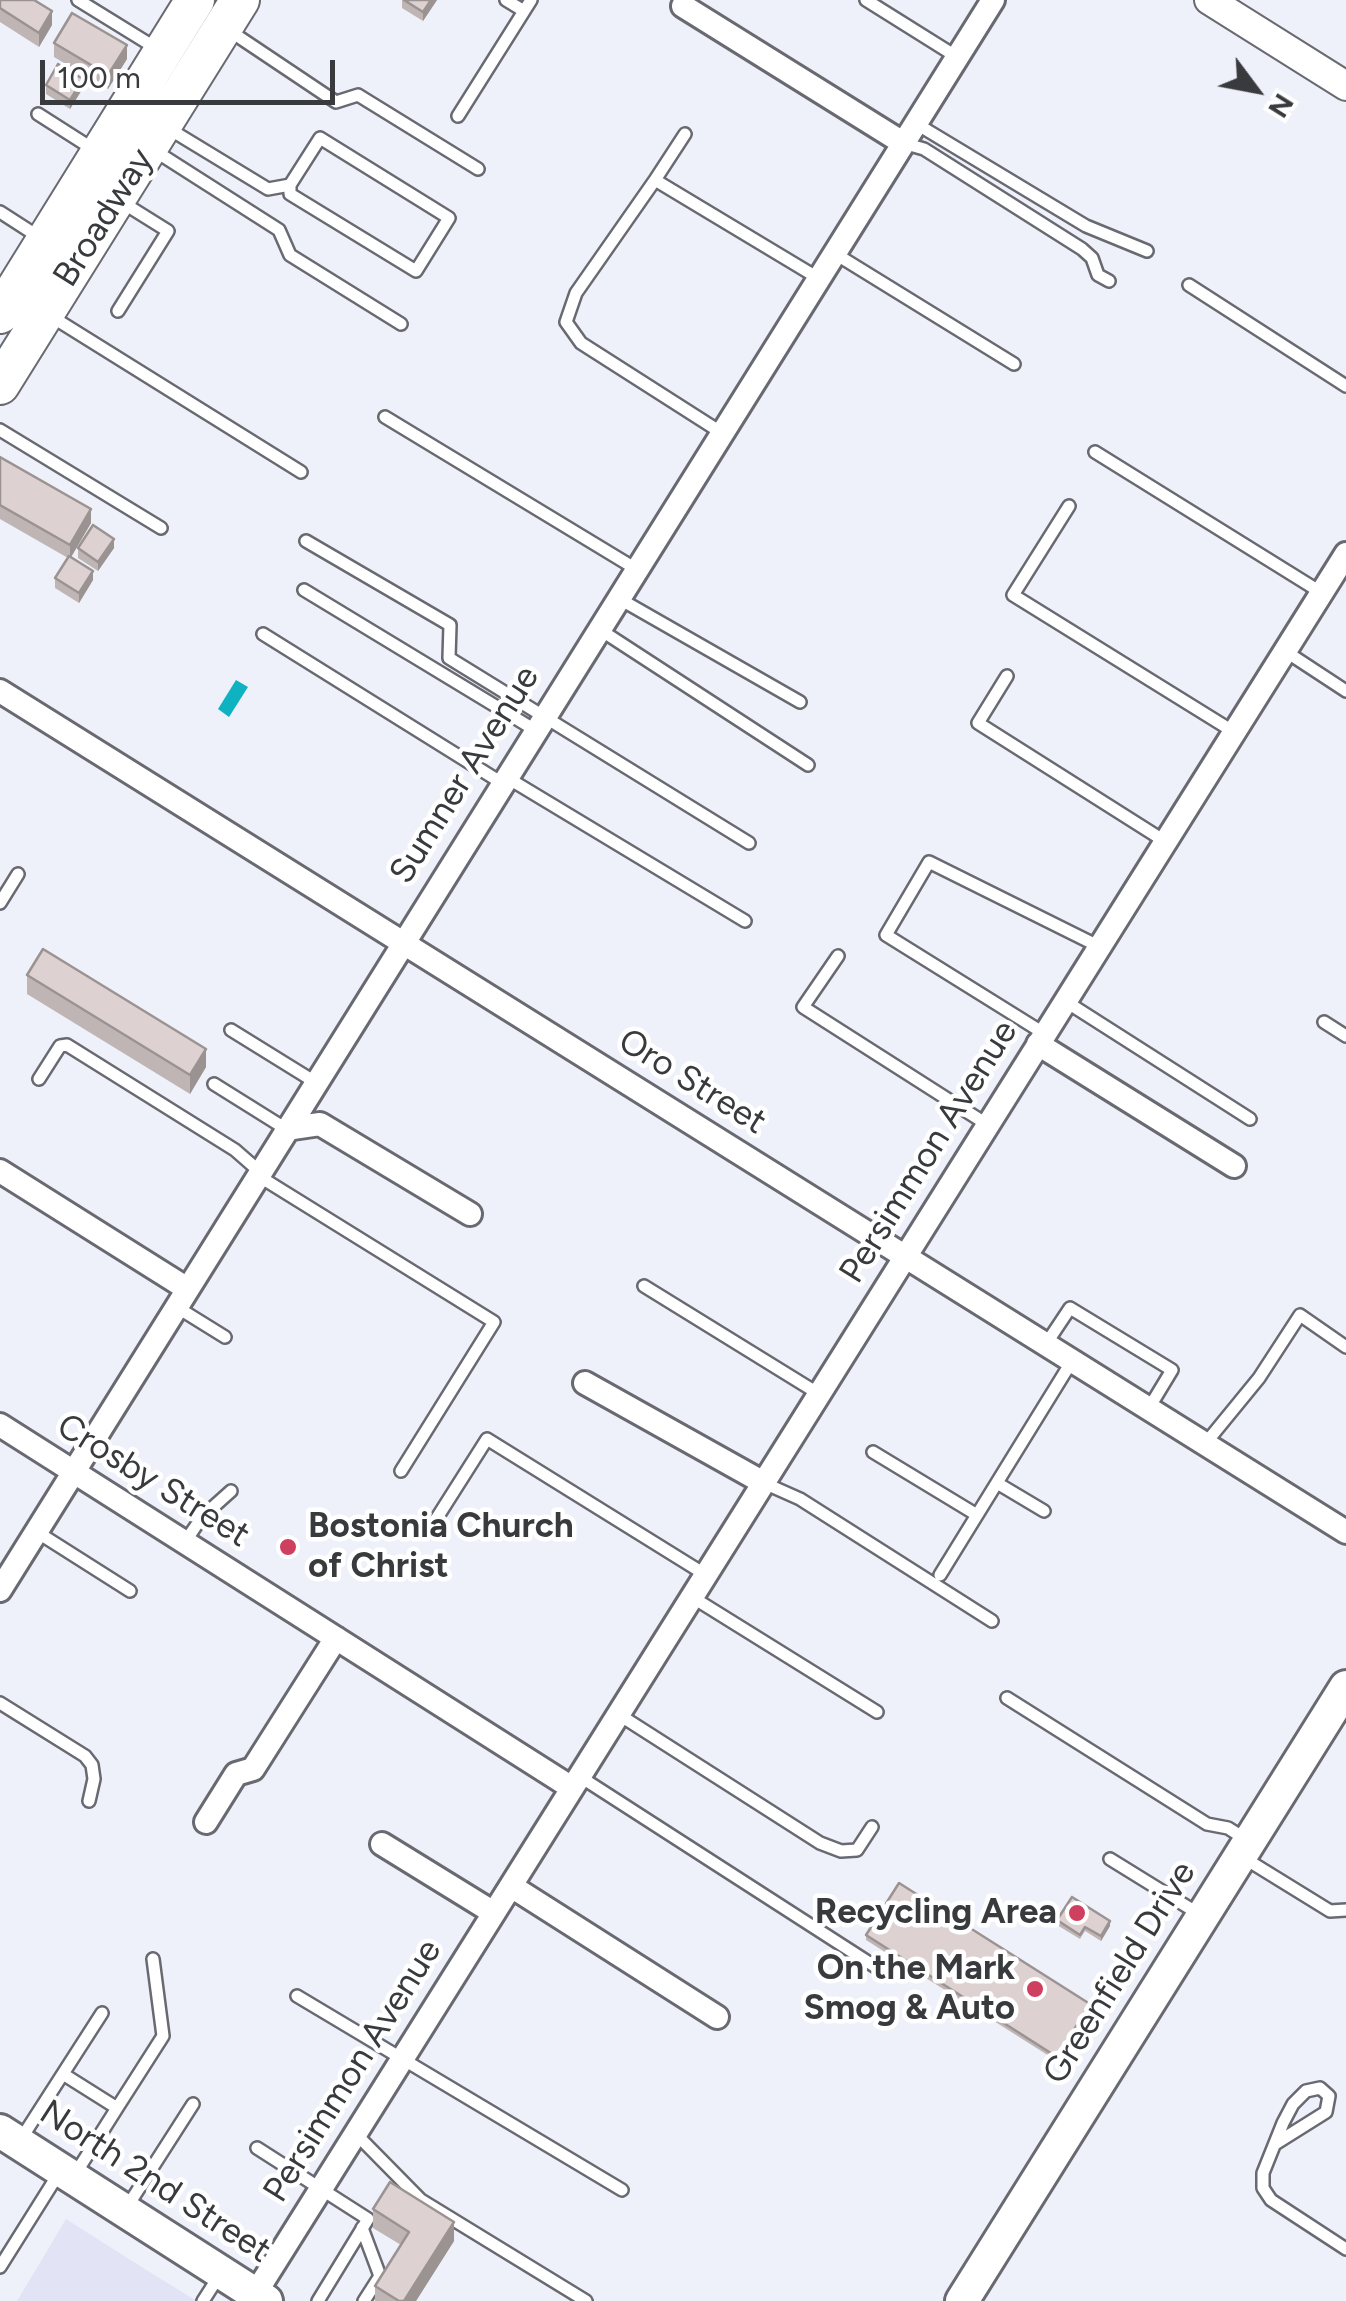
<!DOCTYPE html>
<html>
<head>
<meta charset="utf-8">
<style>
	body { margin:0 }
	#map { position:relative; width:1346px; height:2301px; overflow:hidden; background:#eff1fa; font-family:Figtree,sans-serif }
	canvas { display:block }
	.north { position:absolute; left:1206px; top:40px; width:100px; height:100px; -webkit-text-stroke:8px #fff; paint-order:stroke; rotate:122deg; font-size:28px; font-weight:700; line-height:40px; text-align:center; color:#393a3d }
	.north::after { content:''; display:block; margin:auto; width:35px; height:45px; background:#393a3d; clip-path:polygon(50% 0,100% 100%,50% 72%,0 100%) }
	.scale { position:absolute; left:40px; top:60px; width:295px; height:45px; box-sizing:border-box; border:5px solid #393a3d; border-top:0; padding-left:12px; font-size:30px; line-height:35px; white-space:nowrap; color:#393a3d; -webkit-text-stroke:8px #fff; paint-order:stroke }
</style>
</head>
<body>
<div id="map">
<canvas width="1346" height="2301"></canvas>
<div class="north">N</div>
<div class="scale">100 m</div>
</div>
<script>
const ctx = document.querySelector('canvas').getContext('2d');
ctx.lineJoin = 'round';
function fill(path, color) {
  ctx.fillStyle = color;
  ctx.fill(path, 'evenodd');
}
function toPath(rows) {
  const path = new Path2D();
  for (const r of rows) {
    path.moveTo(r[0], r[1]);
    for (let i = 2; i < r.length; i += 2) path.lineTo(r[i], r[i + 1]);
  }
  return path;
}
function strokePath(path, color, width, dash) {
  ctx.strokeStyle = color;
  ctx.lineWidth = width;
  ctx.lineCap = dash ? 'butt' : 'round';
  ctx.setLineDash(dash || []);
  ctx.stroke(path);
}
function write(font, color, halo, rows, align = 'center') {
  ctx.font = font + ' Figtree,sans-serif';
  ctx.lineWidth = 9;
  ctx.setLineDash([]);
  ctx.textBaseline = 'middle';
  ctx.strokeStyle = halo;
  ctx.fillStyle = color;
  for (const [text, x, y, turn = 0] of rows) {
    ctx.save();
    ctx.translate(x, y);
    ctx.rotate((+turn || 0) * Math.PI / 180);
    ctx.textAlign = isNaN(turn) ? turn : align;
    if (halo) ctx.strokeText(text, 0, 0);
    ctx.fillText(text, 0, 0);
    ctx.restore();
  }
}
const built = toPath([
	[66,2219,148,2271,197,2301,17,2301]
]);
const water = toPath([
	[236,680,248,687,229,717,218,709]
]);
const service = toPath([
	[78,0,159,50],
	[506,0,524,11],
	[866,0,957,57],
	[227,29,336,102,358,95,478,169],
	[38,114,96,151],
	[458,116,531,0],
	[915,123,1086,226,1147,251],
	[166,127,268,189,290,185,320,138,449,218,416,271,290,194,290,185],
	[903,143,924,149,1082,249,1092,258,1098,275,1109,281],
	[152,149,279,230,290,255,401,324],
	[655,180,685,134],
	[0,212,42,239],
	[834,253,1014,364],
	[1189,285,1346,386],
	[118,311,168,231,120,201],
	[49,315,301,472],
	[385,417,636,569],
	[0,430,161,528],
	[722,433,581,343,566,322,576,293,655,180,818,278],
	[1095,452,1322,593],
	[1069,506,1013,595,1234,732],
	[306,541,450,625,449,658,749,843],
	[304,590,535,730],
	[618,598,800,702],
	[599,629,808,765],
	[263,634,502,783],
	[1285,651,1346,691],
	[1007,676,978,723,1166,842],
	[506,777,745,921],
	[0,903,18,874],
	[838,956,803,1007,988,1125],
	[1065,1001,1250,1119],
	[1324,1022,1346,1036],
	[231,1030,315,1082],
	[1045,1034,886,935,929,862,1100,947],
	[39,1079,60,1046,67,1045,235,1150,259,1171],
	[214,1084,286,1129],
	[257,1175,494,1322,401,1471],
	[644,1286,819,1394],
	[175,1306,225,1337],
	[1046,1344,1070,1308,1172,1370,1149,1408],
	[1205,1444,1259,1378,1300,1315,1346,1347],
	[873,1452,977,1515],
	[764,1483,800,1499,992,1621],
	[997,1483,1044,1511],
	[37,1532,130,1591],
	[428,1532,487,1439,706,1575],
	[185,1542,202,1517,231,1491],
	[940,1575,1072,1361],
	[692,1597,877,1712],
	[1007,1698,1207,1824,1228,1828,1247,1840],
	[0,1703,85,1756,92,1765,94,1779,89,1801],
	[618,1714,820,1843,841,1851,857,1850,872,1827],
	[579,1776,885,1973],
	[1244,1858,1330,1911,1346,1910],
	[1110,1859,1199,1914],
	[297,1996,622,2190],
	[63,2074,117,2108,163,2036,153,1959],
	[355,2133,421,2200,586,2301],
	[21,2139,102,2013],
	[1275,2144,1326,2112,1329,2096,1320,2088,1306,2091,1293,2104,1283,2123,1263,2173,1263,2188,1271,2200,1346,2249],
	[257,2148,368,2219,318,2301],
	[74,2176,117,2108],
	[127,2207,193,2104],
	[362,2228,380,2276,364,2301],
	[0,2267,59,2173],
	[203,2301,219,2276]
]);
const minor = toPath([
	[683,6,903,143],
	[0,691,1346,1532],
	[1038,1044,1234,1166],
	[286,1129,320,1124,470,1214],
	[0,1171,186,1288],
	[585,1383,764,1483],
	[0,1425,572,1788],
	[0,1590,993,0],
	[206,1822,236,1774,253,1769,336,1638],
	[382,1844,494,1913],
	[511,1886,717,2017],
	[255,2294,1346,554]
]);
const tertiary = toPath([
	[1209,0,1346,86]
]);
const secondary = toPath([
	[0,2131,266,2301],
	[962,2301,1346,1687]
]);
const primary = toPath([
	[0,314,195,0],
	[0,385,240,0]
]);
const wall = toPath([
	[0,0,52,25,39,47,0,22],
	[402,0,437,0,423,21,402,8],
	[54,43,127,59,108,89,54,57],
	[46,85,83,88,70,109,46,94],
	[0,457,91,523,71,557,93,580,79,603,55,588,55,578,68,558,0,519],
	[78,548,114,548,98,571,78,558],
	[27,975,206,1067,190,1094,27,994],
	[1057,1920,1110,1926,1101,1941,1085,1931,1080,1939,1057,1925],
	[866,1935,1090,2009,1057,2061,866,1940],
	[373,2209,454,2241,416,2301,375,2301,375,2286,401,2245,373,2228]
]);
const shadedWall = toPath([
	[431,0,437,0,423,21,423,12],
	[52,11,52,25,39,47,39,33],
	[127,45,127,59,108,89,108,75],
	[83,79,83,88,70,109,70,100],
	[91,509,91,523,70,559,70,545],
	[114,539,114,548,98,571,98,562],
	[93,571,93,580,79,603,79,593],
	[206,1049,206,1067,190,1094,190,1075],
	[1110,1921,1110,1926,1101,1941,1101,1936],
	[1090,2004,1090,2009,1057,2061,1057,2057],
	[454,2222,454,2241,416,2301,404,2301]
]);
const building = toPath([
	[0,0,34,0,52,11,39,33,0,8,0,0],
	[404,0,431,0,423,12,404,0],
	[72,13,127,45,108,75,54,43,72,13],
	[58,64,83,79,70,100,46,85,58,64],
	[0,457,91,509,70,545,0,505,0,457],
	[93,525,114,539,98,562,78,548,93,525],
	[69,556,93,571,79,593,55,578,69,556],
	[43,949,206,1049,190,1075,27,975,43,949],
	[899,1883,1090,2004,1057,2057,866,1935,899,1883],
	[1072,1897,1110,1921,1101,1936,1085,1927,1080,1935,1057,1920,1072,1897],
	[390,2182,454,2222,404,2301,399,2301,375,2286,409,2232,373,2209,390,2182]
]);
const markers = [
	[288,1547,10,"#cf3f5f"],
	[1077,1913,10,"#cf3f5f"],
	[1035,1989,10,"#cf3f5f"]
];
const streetNames = [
	["Broadway",104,218,-58],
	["Sumner Avenue",465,775,-58],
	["Oro Street",692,1082,32],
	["Persimmon Avenue",929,1152,-58],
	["Crosby Street",153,1481,32],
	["Greenfield Drive",1120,1973,-58],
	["Persimmon Avenue",353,2071,-58],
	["North 2nd Street",155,2182,33]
];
const poiNames = [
	["Bostonia Church",308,1527,"left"],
	["of Christ",308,1567,"left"],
	["Recycling Area",1057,1913],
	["On the Mark",1015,1969],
	["Smog & Auto",1015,2009]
];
fill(built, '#e2e4f5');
fill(water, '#0eb2c0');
strokePath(service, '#686971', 16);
strokePath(minor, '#686971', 28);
strokePath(tertiary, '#686971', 32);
strokePath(secondary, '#686971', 38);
strokePath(primary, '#686971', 42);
strokePath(service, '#fff', 11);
strokePath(minor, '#fff', 22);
strokePath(tertiary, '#fff', 28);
strokePath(secondary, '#fff', 32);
strokePath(primary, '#fff', 38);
fill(wall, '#beb5b4');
fill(shadedWall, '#9b9392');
fill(building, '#ddd2d1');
strokePath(building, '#9b9392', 2.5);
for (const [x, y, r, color] of markers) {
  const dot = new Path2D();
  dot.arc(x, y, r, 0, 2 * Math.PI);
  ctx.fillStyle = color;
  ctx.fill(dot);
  strokePath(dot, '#fff', 4);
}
write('35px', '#393a3d', '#fff', streetNames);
write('bold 35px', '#393a3d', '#fff', poiNames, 'right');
</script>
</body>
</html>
